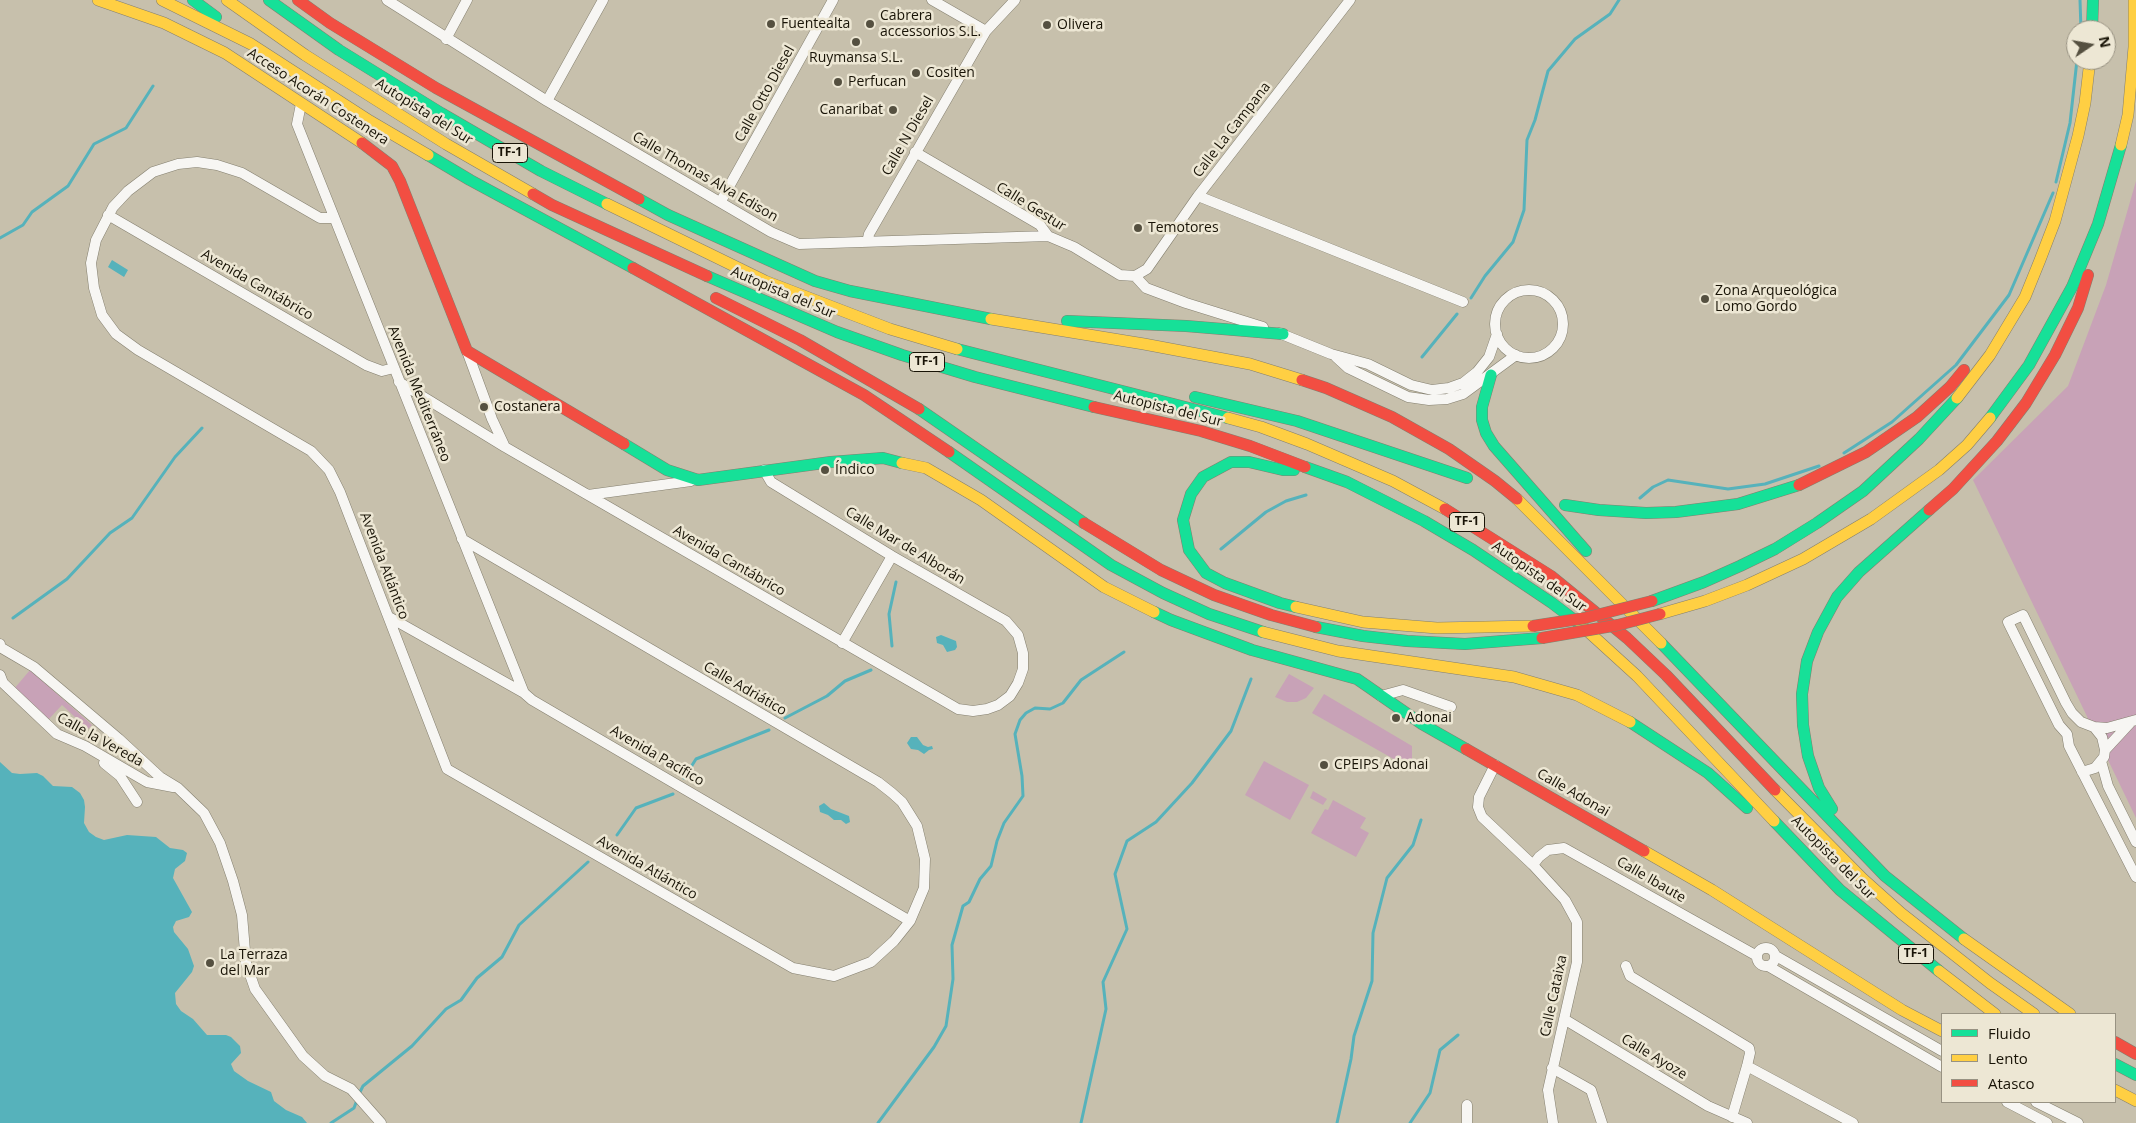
<!DOCTYPE html>
<html>
<head>
<meta charset="utf-8">
<style>
	body { margin:0 }
	#map { position:relative; width:2136px; height:1123px; overflow:hidden; background:#c7c0ac; font-family:"Open Sans",sans-serif }
	canvas { display:block }
	.legend { position:absolute; left:1941px; top:1013px; width:175px; height:90px; box-sizing:border-box; background:#ede7d4; border:1px solid #989282; margin:0; padding:6px 9px; list-style:none; font-size:15px; color:#181306 }
	.legend li { display:flex; align-items:center; gap:10px; height:25px }
	.legend b { width:25px; border:1px solid #989282 }
	.north { position:absolute; left:2066px; top:20px; width:50px; height:50px; box-sizing:border-box; background:#ede7d4; border:1px solid #989282; border-radius:50%; rotate:78deg; font-size:14px; font-weight:700; line-height:20px; text-align:center; color:#181306 }
	.north::after { content:''; display:block; margin:auto; width:18px; height:22px; background:#555040; clip-path:polygon(50% 0,100% 100%,50% 72%,0 100%) }
</style>
</head>
<body>
<div id="map">
<canvas width="2136" height="1123"></canvas>
<ul class="legend">
<li><b style="height:6px;background:#16e098"></b>Fluido</li>
<li><b style="height:6px;background:#ffcf43"></b>Lento</li>
<li><b style="height:6px;background:#f24e42"></b>Atasco</li>
</ul>
<div class="north">N</div>
</div>
<script>
const ctx = document.querySelector('canvas').getContext('2d');
ctx.lineJoin = 'round';
function fill(path, color) {
  ctx.fillStyle = color;
  ctx.fill(path, 'evenodd');
}
function toPath(rows) {
  const path = new Path2D();
  for (const r of rows) {
    if (r.length === 3) {
      path.moveTo(r[0] + r[2], r[1]);
      path.arc(r[0], r[1], r[2], 0, 2 * Math.PI);
      continue;
    }
    path.moveTo(r[0], r[1]);
    for (let i = 2; i < r.length; i += 2) path.lineTo(r[i], r[i + 1]);
  }
  return path;
}
function strokePath(path, color, width, dash) {
  ctx.strokeStyle = color;
  ctx.lineWidth = width;
  ctx.lineCap = dash ? 'butt' : 'round';
  ctx.setLineDash(dash || []);
  ctx.stroke(path);
}
function write(font, color, halo, rows, align = 'center') {
  ctx.font = font + ' "Open Sans",sans-serif';
  ctx.lineWidth = 5;
  ctx.setLineDash([]);
  ctx.textBaseline = 'middle';
  ctx.strokeStyle = halo;
  ctx.fillStyle = color;
  for (const [text, x, y, turn = 0] of rows) {
    ctx.save();
    ctx.translate(x, y);
    ctx.rotate((+turn || 0) * Math.PI / 180);
    ctx.textAlign = isNaN(turn) ? turn : align;
    if (halo) ctx.strokeText(text, 0, 0);
    ctx.fillText(text, 0, 0);
    ctx.restore();
  }
}
const green = toPath([
	[2136,181,2136,818,1973,480,2068,386,2106,285],
	[30,670,92,725,88,729,62,705,48,720,14,689],
	[1289,674,1314,688,1306,698,1297,702,1287,702,1275,697],
	[1324,694,1412,746,1412,762,1415,771,1312,713],
	[1264,761,1309,785,1290,820,1245,795],
	[1313,791,1327,799,1323,805,1310,798],
	[1333,800,1366,818,1360,828,1369,833,1356,857,1311,833,1325,809,1328,810]
]);
const water = toPath([
	[112,260,128,270,124,277,108,267],
	[941,635,956,641,957,647,955,650,947,652,943,645,937,643,936,637],
	[911,737,917,737,923,745,928,747,932,746,933,749,929,750,924,754,918,750,911,749,907,743],
	[0,762,12,773,20,774,37,773,43,776,53,786,72,787,80,793,84,800,85,807,84,823,89,832,96,837,104,840,127,835,156,837,170,848,183,850,187,853,185,861,175,869,173,878,192,912,189,917,176,921,173,927,174,932,188,949,194,966,192,972,175,993,176,1004,181,1011,193,1019,207,1035,226,1035,231,1037,240,1046,241,1053,231,1064,234,1071,248,1081,271,1092,274,1101,286,1110,302,1117,307,1123,0,1123],
	[824,803,831,809,849,816,850,822,846,824,841,820,834,820,828,815,820,812,819,806]
]);
const stream = toPath([
	[2080,0,2081,30],
	[2056,182,2070,123,2077,60],
	[0,238,23,225,32,212,68,186,94,144,126,128,153,86],
	[1471,298,1485,276,1513,242,1524,210,1527,140,1535,120,1548,71,1575,39,1610,14,1619,0],
	[1422,357,1457,314],
	[1844,453,1892,422,1956,365,2009,295,2053,193],
	[1640,498,1653,487,1668,480,1728,489,1765,484,1819,466],
	[1221,549,1266,512,1286,501,1306,495],
	[13,618,67,579,110,533,132,518,175,457,202,428],
	[892,646,889,614,896,582],
	[785,718,827,696,845,681,871,670],
	[684,778,696,759,769,730],
	[617,835,636,808,673,794],
	[359,1094,363,1086,412,1046,446,1009,461,1000,477,978,502,957,519,925,588,862],
	[331,1123,354,1108,357,1100],
	[878,1123,934,1047,946,1026,953,979,952,945,963,906,969,902,980,879,991,866,997,841,1004,823,1023,796,1022,776,1015,734,1020,720,1026,713,1035,708,1050,709,1063,703,1081,680,1124,652],
	[1081,1123,1106,1009,1103,982,1127,929,1115,874,1127,841,1156,822,1192,783,1231,731,1251,679],
	[1337,1123,1351,1059,1354,1036,1372,981,1373,933,1387,878,1413,845,1421,820],
	[1410,1123,1430,1093,1440,1050,1458,1035]
]);
const street = toPath([
	[387,0,547,101,771,232,799,244,1048,236],
	[932,0,986,31],
	[446,39,467,0],
	[547,101,603,0],
	[301,104,297,124,524,693],
	[915,152,1040,225,1048,236,1074,247,1120,275,1135,276],
	[1198,196,1463,302],
	[721,201,833,0],
	[108,215,366,365,382,371,394,368],
	[334,218,320,218,242,173,217,165,197,162,178,164,153,172,128,191,113,207,96,240,91,263,94,288,102,315,116,334,138,350,311,451,329,470,340,492,447,769,793,968,834,976,871,962,894,941,910,921,924,888,925,859,917,826,902,802,892,793,878,782,462,539],
	[867,242,869,234,986,31,1015,0],
	[1135,276,1146,288,1186,303,1263,327],
	[1135,276,1147,269,1198,196,1350,0],
	[1529,324,34],
	[1279,333,1331,354,1368,364,1411,385,1432,390,1449,388,1463,383,1477,372,1489,357,1497,334],
	[467,351,492,419,505,447],
	[1336,357,1348,368,1408,397,1429,400,1447,399,1463,394,1516,355],
	[399,382,505,447,958,709,973,711,987,709,998,705,1010,696,1018,683,1023,669,1023,653,1018,635,1006,621,892,556,771,482,764,470],
	[588,495,691,481],
	[389,617,524,693,532,700,910,921],
	[842,643,892,556],
	[0,644,0,647,34,667,119,739,160,777,178,788,204,813,220,843,233,881,242,915,246,963,255,989,303,1056,325,1076,351,1089,381,1123],
	[0,675,3,683,57,734,85,746,147,782,173,787],
	[1381,696,1403,690,1451,707],
	[2136,720,2107,728,2094,727,2081,722,2072,713,2066,703,2023,615,2008,622,2059,725,2067,734,2069,746,2136,877],
	[2105,750,2130,723],
	[2101,761,2108,786,2136,842],
	[104,763,120,776,137,802],
	[1495,765,1479,797,1478,807,1482,817,1533,865,1565,900,1577,922,1577,962,1548,1090,1553,1123],
	[2082,772,2095,768,2104,757,2105,750,2102,737,2094,727],
	[1533,865,1539,857,1548,850,1564,848,1757,956],
	[1766,957,9],
	[1776,956,1942,1051],
	[1626,966,1630,976,1749,1048,1750,1053,1747,1066,1732,1117],
	[1768,966,1942,1067],
	[1564,1019,1708,1106,1747,1123],
	[1747,1066,1853,1123],
	[1552,1068,1591,1090,1602,1123],
	[2007,1102,2047,1123],
	[2036,1102,2078,1123],
	[1467,1105,1467,1123]
]);
const fast = toPath([
	[193,0,216,17],
	[269,0,339,50,441,113,541,171,607,204],
	[2092,30,2093,0],
	[428,155,470,180,633,268],
	[639,199,668,215,815,281,850,291,991,319],
	[707,276,837,332,902,355,975,377,1094,407],
	[1067,321,1186,326,1283,334],
	[957,349,1228,418],
	[1491,375,1482,407,1482,420,1486,433,1494,446,1586,551],
	[1195,397,1297,421,1467,478],
	[919,409,1084,523],
	[1990,418,2029,365,2072,287,2098,224,2121,145],
	[624,444,667,470,698,480,831,462,883,458,902,463],
	[949,452,1111,565,1163,593,1209,614,1263,632],
	[1305,467,1347,482,1424,521,1473,550,1552,603,1581,625],
	[1294,470,1283,470,1249,462,1231,462,1203,477,1191,494,1183,520,1189,550,1206,573,1225,583,1280,603,1296,607],
	[1565,505,1599,510,1646,513,1676,512,1738,504,1799,485],
	[1652,601,1704,582,1740,566,1775,549,1817,523,1863,491,1919,439,1957,398],
	[1154,612,1171,620,1252,650,1357,679,1422,724,1466,749],
	[1316,627,1363,636,1407,641,1465,644,1542,638],
	[1661,643,1885,876,1964,939],
	[1630,722,1708,773,1747,808],
	[1832,809,1819,788,1808,756,1803,725,1802,694,1807,661,1818,632,1837,597,1859,572,1929,510],
	[1774,821,1840,890,1939,971],
	[2115,1064,2136,1075]
]);
const slow = toPath([
	[98,0,164,23,225,53,362,143],
	[162,0,251,44,370,121,428,155],
	[227,0,305,55,446,144,533,194],
	[2121,145,2128,115,2134,47,2134,0],
	[607,204,765,281,890,329,957,349],
	[991,319,1144,344,1250,364,1302,380],
	[1957,398,1990,355,2025,297,2040,260,2055,221,2078,136,2085,103,2090,60],
	[1228,418,1261,427,1307,444,1393,481,1445,509],
	[902,463,926,468,981,500,1104,587,1154,612],
	[1517,499,1661,643],
	[1296,607,1363,622,1437,628,1533,626],
	[1660,614,1705,601,1747,585,1803,559,1871,519,1939,470,1967,445,1990,418],
	[1581,625,1637,676,1774,821],
	[1263,632,1338,651,1514,677,1577,695,1630,722],
	[1775,790,1863,879,1901,913,1990,983,2034,1014],
	[1644,851,1712,890,1902,1010,1942,1031],
	[1964,939,2070,1014],
	[1939,971,1995,1014],
	[2115,1090,2136,1101]
]);
const jam = toPath([
	[298,0,330,23,436,88,639,199],
	[362,143,392,166,400,181,467,351,624,444],
	[533,194,552,205,707,276],
	[633,268,864,395,949,452],
	[716,298,800,340,919,409],
	[1302,380,1326,388,1392,417,1449,449,1495,481,1517,499],
	[1094,407,1201,431,1250,446,1305,467],
	[1799,485,1866,452,1917,417,1950,387,1964,370],
	[1445,509,1551,576,1627,638,1666,675,1775,790],
	[1929,510,1953,489,1997,441,2026,403,2055,355,2078,308,2088,275],
	[1084,523,1161,570,1214,595,1271,615,1316,627],
	[1466,749,1644,851],
	[2115,1042,2136,1054]
]);
const jamBridge = toPath([
	[1533,626,1585,618,1652,601],
	[1542,638,1618,625,1660,614]
]);
const markers = [
	[771,24,5,"#555040"],
	[870,24,5,"#555040"],
	[1047,25,5,"#555040"],
	[856,42,5,"#555040"],
	[916,73,5,"#555040"],
	[838,82,5,"#555040"],
	[893,110,5,"#555040"],
	[1138,228,5,"#555040"],
	[1705,299,5,"#555040"],
	[484,407,5,"#555040"],
	[825,470,5,"#555040"],
	[1396,718,5,"#555040"],
	[1324,765,5,"#555040"],
	[210,963,5,"#555040"]
];
const shields = [
	[510,153,35],
	[927,362,35],
	[1467,522,35],
	[1916,954,35]
];
const shieldNames = [
	["TF-1",510,153],
	["TF-1",927,362],
	["TF-1",1467,522],
	["TF-1",1916,954]
];
const poiNames = [
	["Cabrera",880,16],
	["accessorios S.L.",880,32],
	["Fuentealta",781,24],
	["Olivera",1057,25],
	["Ruymansa S.L.",856,58,"center"],
	["Cositen",926,73],
	["Perfucan",848,82],
	["Canaribat",883,110,"right"],
	["Temotores",1148,228],
	["Zona Arqueológica",1715,291],
	["Lomo Gordo",1715,307],
	["Costanera",494,407],
	["Índico",835,470],
	["Adonai",1406,718],
	["CPEIPS Adonai",1334,765],
	["La Terraza",220,955],
	["del Mar",220,971]
];
const streetNames = [
	["Calle Otto Diesel",765,94,-61],
	["Acceso Acorán Costenera",318,97,33],
	["Autopista del Sur",424,112,32],
	["Calle La Campana",1232,130,-52],
	["Calle N Diesel",908,136,-60],
	["Calle Thomas Alva Edison",705,177,30],
	["Calle Gestur",1031,207,32],
	["Avenida Cantábrico",257,285,30],
	["Autopista del Sur",783,293,23],
	["Avenida Mediterráneo",419,394,68],
	["Autopista del Sur",1168,409,14],
	["Calle Mar de Alborán",905,546,31],
	["Avenida Cantábrico",729,561,30],
	["Avenida Atlántico",384,566,69],
	["Autopista del Sur",1539,577,35],
	["Calle Adriático",745,689,30],
	["Calle la Vereda",100,740,29],
	["Avenida Pacífico",657,756,30],
	["Calle Adonai",1573,793,30],
	["Autopista del Sur",1833,858,45],
	["Avenida Atlántico",647,868,30],
	["Calle Ibaute",1651,880,30],
	["Calle Cataixa",1554,996,-78],
	["Calle Ayoze",1654,1057,31]
];
fill(green, '#c8a2b7');
fill(water, '#56b2bb');
strokePath(stream, '#56b2bb', 3);
strokePath(street, '#847f6f', 11);
strokePath(fast, '#847f6f', 12);
strokePath(slow, '#847f6f', 12);
strokePath(jam, '#847f6f', 12);
strokePath(street, '#f7f6f3', 10);
strokePath(fast, '#16e098', 11);
strokePath(slow, '#ffcf43', 11);
strokePath(jam, '#f24e42', 11);
strokePath(jamBridge, '#7c8774', 12, []);
strokePath(jamBridge, '#f24e42', 11);
for (const [x, y, r, color] of markers) {
  const dot = new Path2D();
  dot.arc(x, y, r, 0, 2 * Math.PI);
  ctx.fillStyle = color;
  ctx.fill(dot);
  strokePath(dot, '#ede7d4', 2);
}
for (const [x, y, w] of shields) {
  const box = new Path2D();
  box.roundRect(x - w / 2, y - 9.5, w, 19, 4);
  ctx.fillStyle = '#ede7d4';
  ctx.fill(box);
  strokePath(box, '#181306', 1);
}
write('bold 12px', '#181306', null, shieldNames);
write('14px', '#181306', '#ede7d4', poiNames, 'left');
write('14px', '#181306', '#ede7d4', streetNames);
</script>
</body>
</html>
